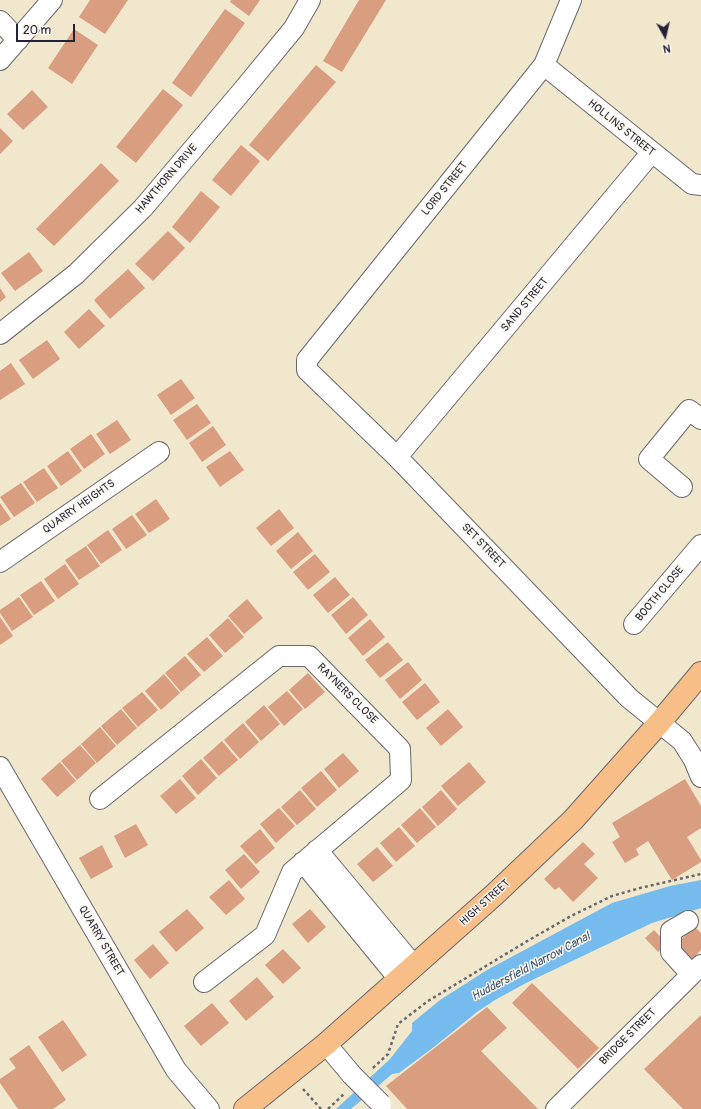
<!DOCTYPE html>
<html>
<head>
<meta charset="utf-8">
<style>
	body { margin:0 }
	#map { position:relative; width:701px; height:1109px; overflow:hidden; background:#f1e7cc; font-family:Pangolin,sans-serif }
	canvas { display:block }
	.north { position:absolute; left:645px; top:16px; width:40px; height:40px; -webkit-text-stroke:3px #fbf7ec; paint-order:stroke; rotate:172deg; font-size:11px; font-weight:700; line-height:16px; text-align:center; color:#22223b }
	.north::after { content:''; display:block; margin:auto; width:14px; height:18px; background:#22223b; clip-path:polygon(50% 0,100% 100%,50% 72%,0 100%) }
	.scale { position:absolute; left:16px; top:24px; width:59px; height:18px; box-sizing:border-box; border:2px solid #22223b; border-top:0; padding-left:5px; font-size:12px; line-height:14px; white-space:nowrap; color:#22223b; -webkit-text-stroke:3px #fbf7ec; paint-order:stroke }
</style>
</head>
<body>
<div id="map">
<canvas width="701" height="1109"></canvas>
<div class="north">N</div>
<div class="scale">20 m</div>
</div>
<script>
const ctx = document.querySelector('canvas').getContext('2d');
ctx.lineJoin = 'round';
function fill(path, color) {
  ctx.fillStyle = color;
  ctx.fill(path, 'evenodd');
}
function toPath(rows) {
  const path = new Path2D();
  for (const r of rows) {
    path.moveTo(r[0], r[1]);
    for (let i = 2; i < r.length; i += 2) path.lineTo(r[i], r[i + 1]);
  }
  return path;
}
function strokePath(path, color, width, dash) {
  ctx.strokeStyle = color;
  ctx.lineWidth = width;
  ctx.lineCap = dash ? 'butt' : 'round';
  ctx.setLineDash(dash || []);
  ctx.stroke(path);
}
function write(font, color, halo, rows, align = 'center') {
  ctx.font = font + ' Pangolin,sans-serif';
  ctx.lineWidth = 3;
  ctx.setLineDash([]);
  ctx.textBaseline = 'middle';
  ctx.strokeStyle = halo;
  ctx.fillStyle = color;
  for (const [text, x, y, turn = 0] of rows) {
    ctx.save();
    ctx.translate(x, y);
    ctx.rotate((+turn || 0) * Math.PI / 180);
    ctx.textAlign = isNaN(turn) ? turn : align;
    if (halo) ctx.strokeText(text, 0, 0);
    ctx.fillText(text, 0, 0);
    ctx.restore();
  }
}
const water = toPath([
	[701,880,701,908,652,923,526,983,495,1000,477,1012,434,1047,399,1073,392,1074,351,1109,336,1109,390,1059,412,1031,412,1023,440,1000,487,970,612,903,670,886]
]);
const building = toPath([
	[90,0,128,0,105,34,79,17],
	[231,0,260,0,249,16,230,2],
	[359,0,386,0,342,72,323,61],
	[225,9,245,23,191,97,172,83],
	[74,29,98,45,72,84,48,68],
	[316,65,336,82,268,161,249,145],
	[163,89,183,105,136,163,116,147],
	[32,90,48,107,23,130,7,114],
	[0,128,13,141,0,154],
	[241,145,260,161,231,196,212,180],
	[101,163,119,181,54,246,36,229],
	[201,191,220,207,190,243,172,227],
	[168,231,185,248,153,281,135,264],
	[29,252,43,271,15,291,1,273],
	[128,269,145,288,110,319,94,300],
	[0,288,6,297,0,302],
	[89,309,105,326,79,349,64,332],
	[47,340,60,359,33,379,19,360],
	[11,363,25,384,0,400,0,371],
	[181,379,195,398,171,415,157,395],
	[197,404,211,423,187,440,173,420],
	[117,420,131,440,110,454,96,434],
	[213,426,226,445,202,462,189,443],
	[91,434,105,454,84,469,70,449],
	[68,451,82,471,61,486,47,466],
	[230,451,244,470,220,487,206,467],
	[44,468,58,488,37,502,23,482],
	[21,483,35,503,14,517,0,497],
	[156,499,170,519,149,533,135,514],
	[0,503,11,519,0,526],
	[279,509,294,528,271,546,256,528],
	[132,515,147,535,126,549,112,529],
	[108,530,122,550,101,564,87,545],
	[298,532,313,551,291,569,276,551],
	[86,546,100,566,79,580,65,560],
	[315,554,330,572,308,590,293,572],
	[65,564,79,584,58,599,44,579],
	[335,577,350,595,328,613,313,595],
	[41,581,55,601,34,615,20,595],
	[19,597,33,617,12,631,0,613,0,610],
	[353,597,368,615,346,634,331,615],
	[247,599,263,618,244,634,228,616],
	[0,617,13,636,0,645],
	[228,618,244,637,225,653,209,635],
	[370,619,385,637,363,656,348,638],
	[207,637,223,656,204,672,187,654],
	[388,642,403,660,380,678,365,660],
	[185,656,201,675,181,692,165,673],
	[408,662,422,680,400,699,385,680],
	[308,673,325,692,305,709,289,690],
	[164,674,180,693,161,710,145,691],
	[425,683,440,702,417,720,402,702],
	[287,691,303,709,284,726,268,707],
	[142,692,158,710,138,727,122,708],
	[264,705,280,724,261,741,245,722],
	[121,709,137,728,117,745,101,726],
	[448,709,463,727,441,746,426,728],
	[243,723,259,742,240,759,224,740],
	[100,727,116,746,97,763,81,744],
	[222,741,238,760,219,776,203,758],
	[80,745,96,763,77,780,61,761],
	[343,753,359,771,339,788,324,769],
	[201,759,217,778,198,795,182,776],
	[60,762,76,781,57,797,41,779],
	[469,762,486,782,458,806,441,786],
	[321,771,337,790,317,807,301,788],
	[180,779,196,798,176,814,160,796],
	[685,779,701,806,701,828,687,837,701,860,701,862,672,880,648,841,636,849,639,855,625,863,612,842,620,837,612,823],
	[300,790,316,809,297,825,281,807],
	[441,790,457,809,438,826,422,807],
	[279,808,295,826,276,843,260,824],
	[420,808,436,827,417,843,401,825],
	[136,824,148,845,125,858,114,836],
	[399,827,415,846,396,862,380,843],
	[260,829,275,848,256,864,240,846],
	[583,842,595,854,584,864,598,878,573,902,559,887,555,890,544,879],
	[102,845,113,867,91,879,79,858],
	[377,847,393,866,373,882,357,864],
	[244,854,260,872,241,889,225,870],
	[229,880,245,899,226,915,209,897],
	[187,909,204,928,176,952,159,932],
	[310,909,326,927,308,943,292,924],
	[695,927,701,933,701,950,691,960,680,950,679,941],
	[654,930,667,944,658,952,645,938],
	[153,944,169,963,150,979,134,960],
	[283,949,301,968,283,984,265,965],
	[257,977,274,997,246,1021,229,1001],
	[532,983,599,1048,578,1069,512,1003],
	[212,1003,229,1023,201,1046,184,1026],
	[487,1007,507,1028,481,1051,538,1109,407,1109,386,1086],
	[701,1015,701,1109,683,1109,644,1069],
	[63,1020,87,1055,62,1072,38,1037],
	[29,1045,66,1100,53,1109,18,1109,0,1083,0,1079,16,1068,9,1059]
]);
const path = toPath([
	[373,1068,388,1054,398,1024,428,1001,529,940,571,916,612,896,640,888,701,874],
	[303,1089,321,1109],
	[328,1109,344,1094]
]);
const minor = toPath([
	[571,0,544,65,307,360,307,370,397,457,629,698,682,741,694,760,701,777],
	[0,21,18,40],
	[0,60,52,0],
	[544,65,692,184,701,185],
	[0,334,76,274,143,208,243,90,294,28,310,0],
	[397,457,652,152],
	[682,487,649,459,689,410,701,419],
	[0,562,159,452],
	[634,624,701,545],
	[0,767,176,1070,209,1109],
	[100,799,279,656,309,656,400,749,401,780,292,872,265,935,204,982],
	[317,850,414,966],
	[303,862,399,979],
	[688,921,671,931,671,952,691,974],
	[326,1044,352,1075],
	[556,1109,701,965]
]);
const major = toPath([
	[245,1109,326,1044,494,895,573,820,660,722,701,673]
]);
const minorBridge = toPath([
	[352,1075,381,1104]
]);
const streetNames = [
	["HOLLINS STREET",621,128,39],
	["HAWTHORN DRIVE",167,179,-49],
	["LORD STREET",445,189,-51],
	["SAND STREET",525,305,-50],
	["QUARRY HEIGHTS",79,507,-35],
	["SET STREET",483,546,46],
	["BOOTH CLOSE",660,594,-50],
	["RAYNERS CLOSE",347,694,45],
	["HIGH STREET",485,903,-42],
	["QUARRY STREET",101,941,60],
	["BRIDGE STREET",628,1037,-45]
];
const waterNames = [
	["Huddersfield Narrow Canal",531,967,-28]
];
fill(water, '#76bbed');
fill(building, '#d99d80');
strokePath(minor, '#6a676e', 22);
strokePath(major, '#6a676e', 24);
strokePath(path, '#6a676e', 2.5, [3, 3]);
strokePath(minor, '#fff', 20);
strokePath(major, '#f7be87', 22);
strokePath(minorBridge, '#6a676e', 22, []);
strokePath(minorBridge, '#fff', 20);
write('11px', '#22223b', '#fbf7ec', streetNames);
write('italic 12px', '#3f5879', '#fbf7ec', waterNames);
</script>
</body>
</html>
